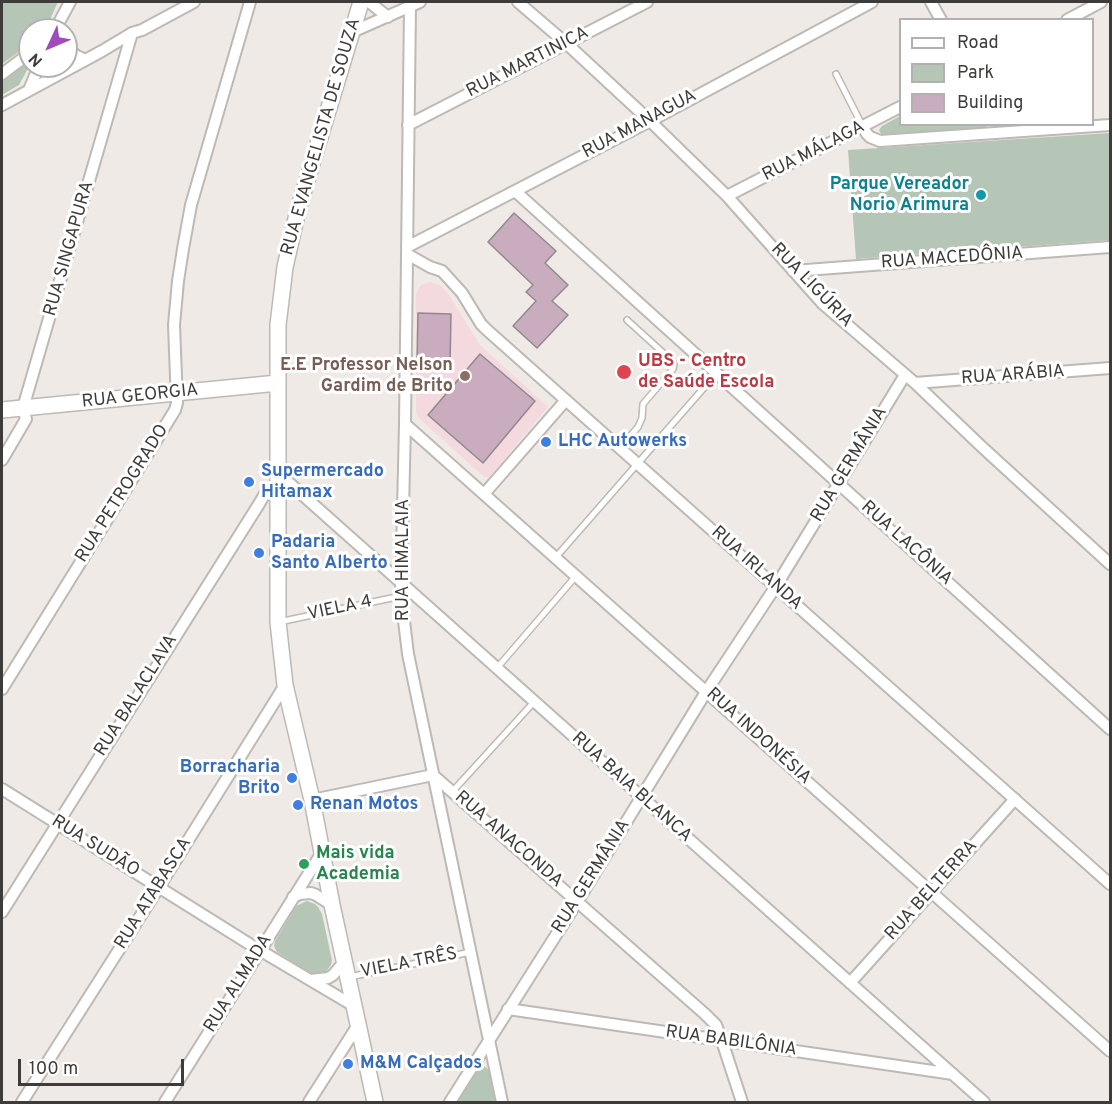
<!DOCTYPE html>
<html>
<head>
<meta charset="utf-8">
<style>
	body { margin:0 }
	#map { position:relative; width:1112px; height:1104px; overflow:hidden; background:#efeae6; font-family:Overpass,sans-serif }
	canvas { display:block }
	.frame { position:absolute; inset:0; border:3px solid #3e3c3a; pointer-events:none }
	.legend { position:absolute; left:899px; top:18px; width:195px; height:108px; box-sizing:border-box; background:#fff; border:2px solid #b2b1b0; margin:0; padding:8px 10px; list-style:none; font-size:18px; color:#3e3c3a }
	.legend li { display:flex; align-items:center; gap:12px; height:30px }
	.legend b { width:30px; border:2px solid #b2b1b0 }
	.north { position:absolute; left:18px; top:18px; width:60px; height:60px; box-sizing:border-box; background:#fff; border:2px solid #b2b1b0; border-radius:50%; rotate:226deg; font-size:16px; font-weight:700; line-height:24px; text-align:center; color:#3e3c3a }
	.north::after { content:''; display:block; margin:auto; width:21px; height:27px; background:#9f4bba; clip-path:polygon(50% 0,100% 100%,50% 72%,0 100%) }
	.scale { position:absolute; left:18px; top:1059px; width:166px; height:27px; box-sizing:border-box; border:3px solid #3e3c3a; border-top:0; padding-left:8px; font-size:18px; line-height:21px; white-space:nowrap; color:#3e3c3a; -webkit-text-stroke:4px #fff; paint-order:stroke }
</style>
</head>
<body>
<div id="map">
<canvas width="1112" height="1104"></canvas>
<div class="frame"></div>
<ul class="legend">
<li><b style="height:8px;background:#fff"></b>Road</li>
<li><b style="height:16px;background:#b6c6b6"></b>Park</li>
<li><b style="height:16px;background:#c9acbe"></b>Building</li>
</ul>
<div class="north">N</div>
<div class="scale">100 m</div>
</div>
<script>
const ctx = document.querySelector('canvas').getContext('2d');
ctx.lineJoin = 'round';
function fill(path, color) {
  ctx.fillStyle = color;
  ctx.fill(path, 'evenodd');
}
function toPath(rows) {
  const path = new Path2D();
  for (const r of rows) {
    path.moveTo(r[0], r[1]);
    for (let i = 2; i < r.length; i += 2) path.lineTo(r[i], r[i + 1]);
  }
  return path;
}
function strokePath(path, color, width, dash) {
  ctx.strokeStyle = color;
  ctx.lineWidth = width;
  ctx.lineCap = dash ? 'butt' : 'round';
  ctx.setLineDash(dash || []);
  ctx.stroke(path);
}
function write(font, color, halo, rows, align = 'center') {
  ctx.font = font + ' Overpass,sans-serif';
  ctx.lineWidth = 6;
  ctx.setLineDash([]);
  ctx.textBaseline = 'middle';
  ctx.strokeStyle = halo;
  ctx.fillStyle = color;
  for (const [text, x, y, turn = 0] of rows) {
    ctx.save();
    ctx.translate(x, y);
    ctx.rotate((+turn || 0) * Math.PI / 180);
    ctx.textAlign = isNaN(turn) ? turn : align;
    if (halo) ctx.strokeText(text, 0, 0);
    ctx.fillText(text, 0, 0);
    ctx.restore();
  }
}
const education = toPath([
	[431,282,440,285,449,295,480,345,548,407,489,477,484,477,418,417,416,412,416,294,421,285]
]);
const green = toPath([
	[2,2,58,2,47,26,44,30,30,30,30,44,2,64],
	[26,62,29,62,30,65,19,85,2,95,2,80],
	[900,116,900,124,989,125,986,127,883,135,881,134,879,130,882,126],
	[1110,133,1110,240,856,259,848,150],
	[307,901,315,904,318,907,322,914,332,960,331,965,324,974,313,974,310,973,277,952,274,946,275,941,296,906],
	[481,1066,484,1066,489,1070,496,1102,457,1102]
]);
const building = toPath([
	[514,213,556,251,545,263,568,285,552,301,568,315,537,348,513,326,536,301,526,292,533,285,488,242,514,213],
	[418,313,451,314,450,365,417,364,418,313],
	[480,354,535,401,483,463,428,415,480,354]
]);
const lane = toPath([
	[836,74,863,127],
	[620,448,638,427,642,418,643,404,673,369,674,364,670,359,627,320],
	[556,557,716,374],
	[279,622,401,596],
	[497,668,576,576],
	[452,792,534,702],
	[349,977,471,952]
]);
const street = toPath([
	[369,2,388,17],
	[518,2,567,44,650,121,727,196,823,304,915,383,982,447,1110,564],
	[931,2,941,20],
	[410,7,405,424,401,596,408,654,502,1102],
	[1067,20,1101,2],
	[55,30,70,2],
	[352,32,420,2],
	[66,48,77,56,85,60],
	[2,74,30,53],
	[29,90,39,66],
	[2,105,102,51,132,33,142,30,194,2],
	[408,125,647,2],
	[863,127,867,134,870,137,880,141,1110,125],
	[515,191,1110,729],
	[727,196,900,107],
	[407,247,650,121,872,2],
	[407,254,430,267,442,271,462,293,481,324,487,330,1110,884],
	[793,271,1110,247],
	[915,383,1110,368],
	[405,424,1110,1051],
	[2,460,26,419,23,408,132,33],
	[278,473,984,1102],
	[484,494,566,400],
	[2,689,175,410,177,403,174,325,178,281,183,249,191,205,250,2],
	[2,789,251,945,354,1006],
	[312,800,433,775,705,1014,716,1025,722,1041,742,1102],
	[293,897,300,894,311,893,316,895,332,905],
	[2,912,259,504,266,492,278,484],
	[311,980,328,978,333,975,344,962],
	[850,983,1015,799],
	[508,1009,953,1074],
	[22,1102,159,887,285,685],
	[165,1102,321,854],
	[309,1102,358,1025],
	[450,1102,577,902,706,692,776,586,905,375]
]);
const secondary = toPath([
	[361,2,298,210,285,267,278,325,278,622,285,685,312,800,332,905,375,1102],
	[2,410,278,383]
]);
const markers = [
	[981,195,6,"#0f9aa8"],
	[624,372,8,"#e0444e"],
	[465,376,6,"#8d6e63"],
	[546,442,6,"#3f7fe0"],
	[249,482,6,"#3f7fe0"],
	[259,553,6,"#3f7fe0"],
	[292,778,6,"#3f7fe0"],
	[298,805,6,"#3f7fe0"],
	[304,864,6,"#2e9e5b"],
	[348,1064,6,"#3f7fe0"]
];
const streetNames = [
	["RUA MARTINICA",528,63,-27],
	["RUA MANAGUA",640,125,-28],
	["RUA EVANGELISTA DE SOUZA",322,137,-74],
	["RUA MÁLAGA",814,152,-27],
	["RUA SINGAPURA",70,249,-74],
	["RUA MACEDÔNIA",952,259,-4],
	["RUA LIGÚRIA",811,286,46],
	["RUA ARÁBIA",1013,376,-4],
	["RUA GEORGIA",140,397,-6],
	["RUA GERMÂNIA",850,465,-59],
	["RUA PETROGRADO",123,494,-58],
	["RUA LACÔNIA",906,544,42],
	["RUA HIMALAIA",404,560,-90],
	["RUA IRLANDA",756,569,42],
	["VIELA 4",340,609,-12],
	["RUA BALACLAVA",137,696,-58],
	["RUA INDONÉSIA",758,737,42],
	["RUA BAIA BLANCA",631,788,42],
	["RUA ANACONDA",508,840,41],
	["RUA SUDÃO",95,847,32],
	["RUA GERMÂNIA",592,877,-58],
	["RUA BELTERRA",932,891,-48],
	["RUA ATABASCA",154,894,-58],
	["VIELA TRÊS",409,964,-11],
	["RUA ALMADA",239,984,-58],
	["RUA BABILÔNIA",731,1042,8]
];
const cultureNames = [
	["Parque Vereador",969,185],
	["Norio Arimura",969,206]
];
const healthNames = [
	["UBS - Centro",638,362],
	["de Saúde Escola",638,383]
];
const educationNames = [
	["E.E Professor Nelson",453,366],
	["Gardim de Brito",453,387]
];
const shopNames = [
	["LHC Autowerks",558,442],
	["Supermercado",261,472],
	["Hitamax",261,493],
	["Padaria",271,543],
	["Santo Alberto",271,564],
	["Borracharia",280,768,"right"],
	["Brito",280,789,"right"],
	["Renan Motos",310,805],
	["M&M Calçados",360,1064]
];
const leisureNames = [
	["Mais vida",316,854],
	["Academia",316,875]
];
fill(education, '#f4d9de');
fill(green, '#b6c6b6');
fill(building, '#c9acbe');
strokePath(building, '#8f8a8d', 1.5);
strokePath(lane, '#bdb9b5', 8);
strokePath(street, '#bdb9b5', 14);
strokePath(secondary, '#bdb9b5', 18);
strokePath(lane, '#fff', 5);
strokePath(street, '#fff', 10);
strokePath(secondary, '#fff', 15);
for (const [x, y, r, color] of markers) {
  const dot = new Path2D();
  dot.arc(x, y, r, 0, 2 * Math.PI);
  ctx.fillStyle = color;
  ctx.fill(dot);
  strokePath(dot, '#fff', 2);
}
write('18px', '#3e3c3a', '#fff', streetNames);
write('bold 18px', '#0d838f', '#fff', cultureNames, 'right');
write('bold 18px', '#be3a42', '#fff', healthNames, 'left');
write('bold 18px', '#785e54', '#fff', educationNames, 'right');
write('bold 18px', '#366cbe', '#fff', shopNames, 'left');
write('bold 18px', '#27864d', '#fff', leisureNames, 'left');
</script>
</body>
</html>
